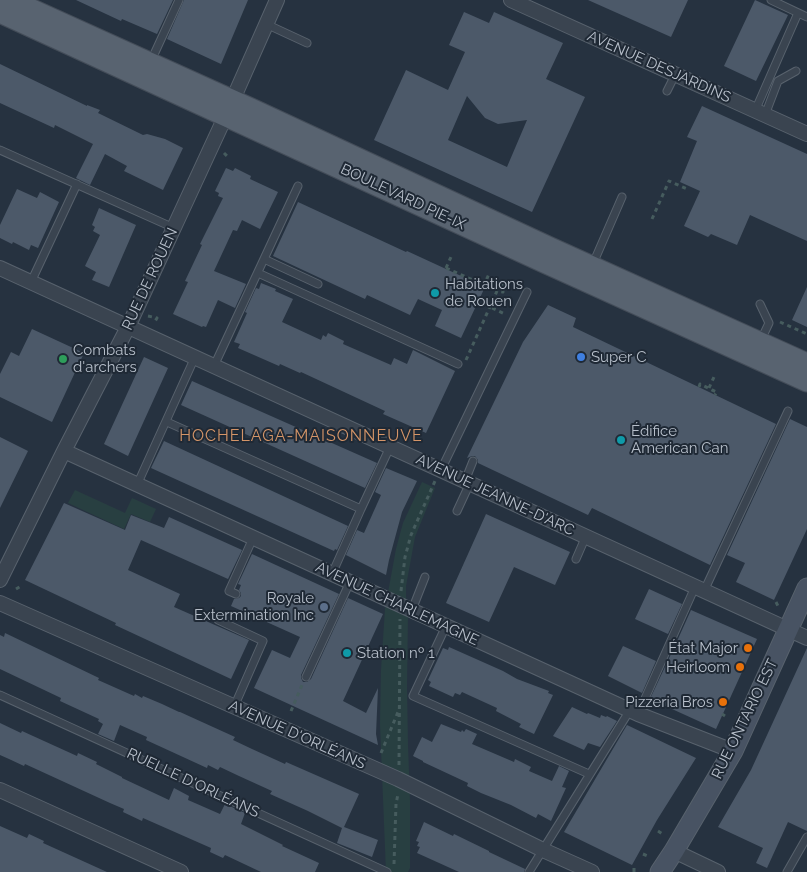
<!DOCTYPE html>
<html>
<head>
<meta charset="utf-8">
<style>
	body { margin:0 }
	canvas { display:block; background:#263240 }
</style>
</head>
<body>
<canvas width="807" height="872"></canvas>
<script>
const ctx = document.querySelector('canvas').getContext('2d');
ctx.lineJoin = 'round';
function fill(path, color) {
  ctx.fillStyle = color;
  ctx.fill(path, 'evenodd');
}
function toPath(rows) {
  const path = new Path2D();
  for (const r of rows) {
    path.moveTo(r[0], r[1]);
    for (let i = 2; i < r.length; i += 2) path.lineTo(r[i], r[i + 1]);
  }
  return path;
}
function strokePath(path, color, width, dash) {
  ctx.strokeStyle = color;
  ctx.lineWidth = width;
  ctx.lineCap = dash ? 'butt' : 'round';
  ctx.setLineDash(dash || []);
  ctx.stroke(path);
}
function write(font, color, halo, rows, align = 'center') {
  ctx.font = font + ' Raleway,sans-serif';
  ctx.lineWidth = 4;
  ctx.setLineDash([]);
  ctx.textBaseline = 'middle';
  ctx.strokeStyle = halo;
  ctx.fillStyle = color;
  for (const [text, x, y, turn = 0] of rows) {
    ctx.save();
    ctx.translate(x, y);
    ctx.rotate((+turn || 0) * Math.PI / 180);
    ctx.textAlign = isNaN(turn) ? turn : align;
    if (halo) ctx.strokeText(text, 0, 0);
    ctx.fillText(text, 0, 0);
    ctx.restore();
  }
}
const green = toPath([
	[422,482,435,488,415,537,406,586,406,596,408,614,407,687,408,745,410,801,410,868,408,872,386,872,380,724,381,670,385,609,396,549,403,523],
	[75,490,125,513,132,498,156,509,150,522,131,514,124,529,68,503]
]);
const building = toPath([
	[76,0,173,0,157,34,122,19,121,21],
	[184,0,248,0,221,64,167,39],
	[588,0,688,0,671,37],
	[755,0,788,15,756,81,724,66],
	[464,12,489,23,494,12,563,43,546,79,585,97,532,212,374,140,406,70,448,90,465,52,449,45],
	[467,96,485,118,498,124,527,120,507,167,448,140],
	[0,64,87,106,87,105,100,110,98,113,143,135,147,134,165,139,183,148,163,190,124,171,127,166,105,154,90,185,76,178,93,144,55,125,54,128,0,103],
	[702,106,807,154,807,241,750,215,737,245,711,234,708,237,684,226,700,191,680,182,697,141,687,137],
	[226,168,233,171,235,168,251,176,250,179,278,192,260,229,242,220,237,231,233,230,214,271,246,284,235,308,218,300,206,327,203,326,202,327,173,314,188,282,185,281,202,245,200,244,223,198,218,196,219,193,215,191],
	[17,189,37,198,40,192,59,202,38,248,31,245,29,250,13,242,12,244,0,238,0,225],
	[298,202,406,252,407,251,485,287,461,338,435,326,442,310,418,299,410,315,367,295,365,299,273,256],
	[99,208,136,225,109,287,92,280,96,272,85,266,100,235,93,231,95,227,92,225],
	[261,283,276,289,275,291,293,299,282,322,321,340,323,335,326,337,328,333,344,341,343,344,391,365,394,358,407,364,413,350,455,371,426,433,383,414,385,411,301,372,300,373,280,364,279,366,238,348,240,344,234,342,247,313,245,312,256,288,259,289],
	[807,287,807,327,792,320],
	[548,305,576,318,573,327,776,424,710,565,592,508,588,515,478,463,478,460,475,456,472,456,467,458,523,342],
	[32,329,84,353,52,422,0,397,0,374,11,352,19,356],
	[144,357,168,368,128,456,104,444],
	[192,381,377,463,365,488,181,405],
	[790,419,807,427,807,529,774,600,736,582,745,563,727,555],
	[0,437,28,451,0,508],
	[164,441,348,526,337,550,335,549,334,551,151,468],
	[386,468,417,481,402,512,389,560,386,575,346,555,357,530,364,533,381,495,375,492],
	[64,503,125,530,131,515,164,528,169,517,242,550,228,579,141,540,128,570,180,594,174,607,249,640,231,679,115,625,116,623,25,580],
	[486,514,570,552,555,585,514,567,489,622,446,603],
	[252,554,339,594,301,675,301,678,303,682,307,682,311,679,348,598,383,614,343,701,366,713,378,688,376,734,378,745,254,688,272,650,290,658,300,637,231,606,234,599,239,598,241,596,241,593,239,590,241,585,238,584],
	[649,589,682,604,668,634,635,619],
	[691,610,757,639,716,729,650,699,678,639],
	[5,633,99,678,98,680,134,696,135,694,142,698,143,696,162,704,179,712,180,712,235,737,233,740,252,749,285,764,286,762,359,794,344,827,378,840,372,857,337,843,342,828,308,811,270,794,272,791,239,776,220,767,218,770,208,765,207,768,146,740,147,737,120,725,114,741,98,734,103,724,98,721,99,719,60,701,61,698,0,669,0,635,4,637],
	[623,646,656,661,642,693,608,676],
	[449,647,503,671,517,679,549,691,548,693,553,695,534,734,519,727,521,724,496,711,497,708,462,692,460,695,455,693,453,697,429,686,431,682,428,680,443,648,448,650],
	[807,648,807,831,788,822,767,868,756,863,763,848,718,827,751,770],
	[572,707,587,714,588,713,600,718,601,715,606,717,607,716,617,721,600,747,588,743,584,750,553,736],
	[0,723,21,733,22,731,77,756,78,753,97,762,96,764,122,777,122,778,169,800,174,788,189,796,188,800,220,814,225,804,245,813,241,824,283,845,282,846,319,863,315,872,261,872,225,855,223,858,210,852,211,848,143,818,142,821,123,812,124,809,110,803,25,764,24,766,9,759,0,755],
	[441,724,461,732,462,730,464,732,466,729,477,734,472,744,514,762,515,759,531,767,529,771,552,781,559,766,569,771,562,787,566,788,551,821,538,814,536,818,511,805,481,793,467,786,468,783,423,762,423,761,413,756,422,737,432,742],
	[627,725,696,758,657,820,632,865,564,832],
	[424,822,453,836,454,834,489,851,489,852,525,869,524,872,459,872,417,853,420,847,417,846,419,842,416,841],
	[0,826,27,838,29,834,44,841,43,843,107,872,0,872]
]);
const path = toPath([
	[224,153,228,157],
	[652,219,669,181,687,189],
	[446,268,484,285,489,274],
	[446,268,451,257],
	[494,299,509,306],
	[492,308,505,314],
	[148,316,157,318,154,323],
	[780,322,807,334],
	[466,360,497,291,503,292,502,280],
	[699,387,700,384,712,390,717,392,715,395],
	[709,388,714,377],
	[16,589,21,586],
	[401,591,405,557,411,535,435,481],
	[776,602,778,606],
	[291,711,302,685],
	[722,714,725,716],
	[381,753,398,712],
	[399,765,400,619],
	[658,831,664,835],
	[643,854,650,857],
	[394,864,396,804,398,794],
	[634,872,634,868]
]);
const lane = toPath([
	[771,0,807,17],
	[266,24,307,43],
	[151,61,179,0],
	[667,91,675,75],
	[755,111,798,13],
	[765,115,778,81,796,71],
	[0,150,174,228],
	[264,259,318,284],
	[592,266,622,197],
	[258,273,458,364],
	[31,282,77,184],
	[760,304,769,323,761,340],
	[214,366,298,186],
	[167,422,361,509,332,574],
	[441,470,527,292],
	[465,481,473,461],
	[137,485,195,357],
	[361,509,390,447],
	[457,511,470,483],
	[576,559,586,536],
	[704,591,788,411],
	[236,594,229,591,253,538],
	[412,610,425,577],
	[218,620,263,641,234,707],
	[446,626,413,696,589,774],
	[306,677,350,582],
	[0,695,387,872],
	[638,714,695,587],
	[529,872,630,710],
	[787,872,807,837]
]);
const street = toPath([
	[511,0,807,134],
	[0,268,807,638],
	[64,451,638,714,733,751],
	[0,580,64,451,128,327,226,115,277,0],
	[0,603,398,779,543,850,592,872],
	[0,790,181,872],
	[674,851,718,872]
]);
const secondary = toPath([
	[660,872,674,851,733,751,807,588]
]);
const primary = toPath([
	[10,0,251,109,550,248,807,364],
	[0,12,542,261,807,381]
]);
const markers = [
	[435,293,5,"#0f9aa8"],
	[581,357,5,"#3f7fe0"],
	[63,359,5,"#2e9e5b"],
	[621,440,5,"#0f9aa8"],
	[324,607,5,"#5c6f8a"],
	[748,648,5,"#e8710a"],
	[347,653,5,"#0f9aa8"],
	[740,667,5,"#e8710a"],
	[723,702,5,"#e8710a"]
];
const streetNames = [
	["AVENUE DESJARDINS",659,67,24],
	["BOULEVARD PIE-IX",403,197,25],
	["RUE DE ROUEN",150,279,-65],
	["AVENUE JEANNE-D'ARC",495,495,25],
	["AVENUE CHARLEMAGNE",397,604,25],
	["RUE ONTARIO EST",745,719,-64],
	["AVENUE D'ORLÉANS",297,735,24],
	["RUELLE D'ORLÉANS",193,783,25]
];
const poiNames = [
	["Habitations",445,284],
	["de Rouen",445,301],
	["Combats",73,350],
	["d'archers",73,367],
	["Super C",591,357],
	["Édifice",631,431],
	["American Can",631,448],
	["Royale",314,598,"right"],
	["Extermination Inc",314,615,"right"],
	["État Major",738,648,"right"],
	["Station nº 1",357,653],
	["Heirloom",730,667,"right"],
	["Pizzeria Bros",713,702,"right"]
];
const neighbourhoodNames = [
	["HOCHELAGA-MAISONNEUVE",301,436]
];
fill(green, '#283f41');
fill(building, '#4c5969');
strokePath(lane, '#58626d', 9);
strokePath(street, '#58626d', 16);
strokePath(secondary, '#58626d', 21);
strokePath(primary, '#444d59', 23);
strokePath(path, '#465c5e', 3, [4, 4]);
strokePath(lane, '#3a4450', 7);
strokePath(street, '#3a4450', 14);
strokePath(secondary, '#485363', 19);
strokePath(primary, '#586370', 21);
for (const [x, y, r, color] of markers) {
  const dot = new Path2D();
  dot.arc(x, y, r, 0, 2 * Math.PI);
  ctx.fillStyle = color;
  ctx.fill(dot);
  strokePath(dot, '#1f2935', 2);
}
write('15px', '#b7bfca', '#1f2935', streetNames);
write('15px', '#b7bfca', '#1f2935', poiNames, 'left');
ctx.letterSpacing = '1px';
write('16px', '#d59568', '#1f2935', neighbourhoodNames);
ctx.letterSpacing = '0px';
</script>
</body>
</html>
